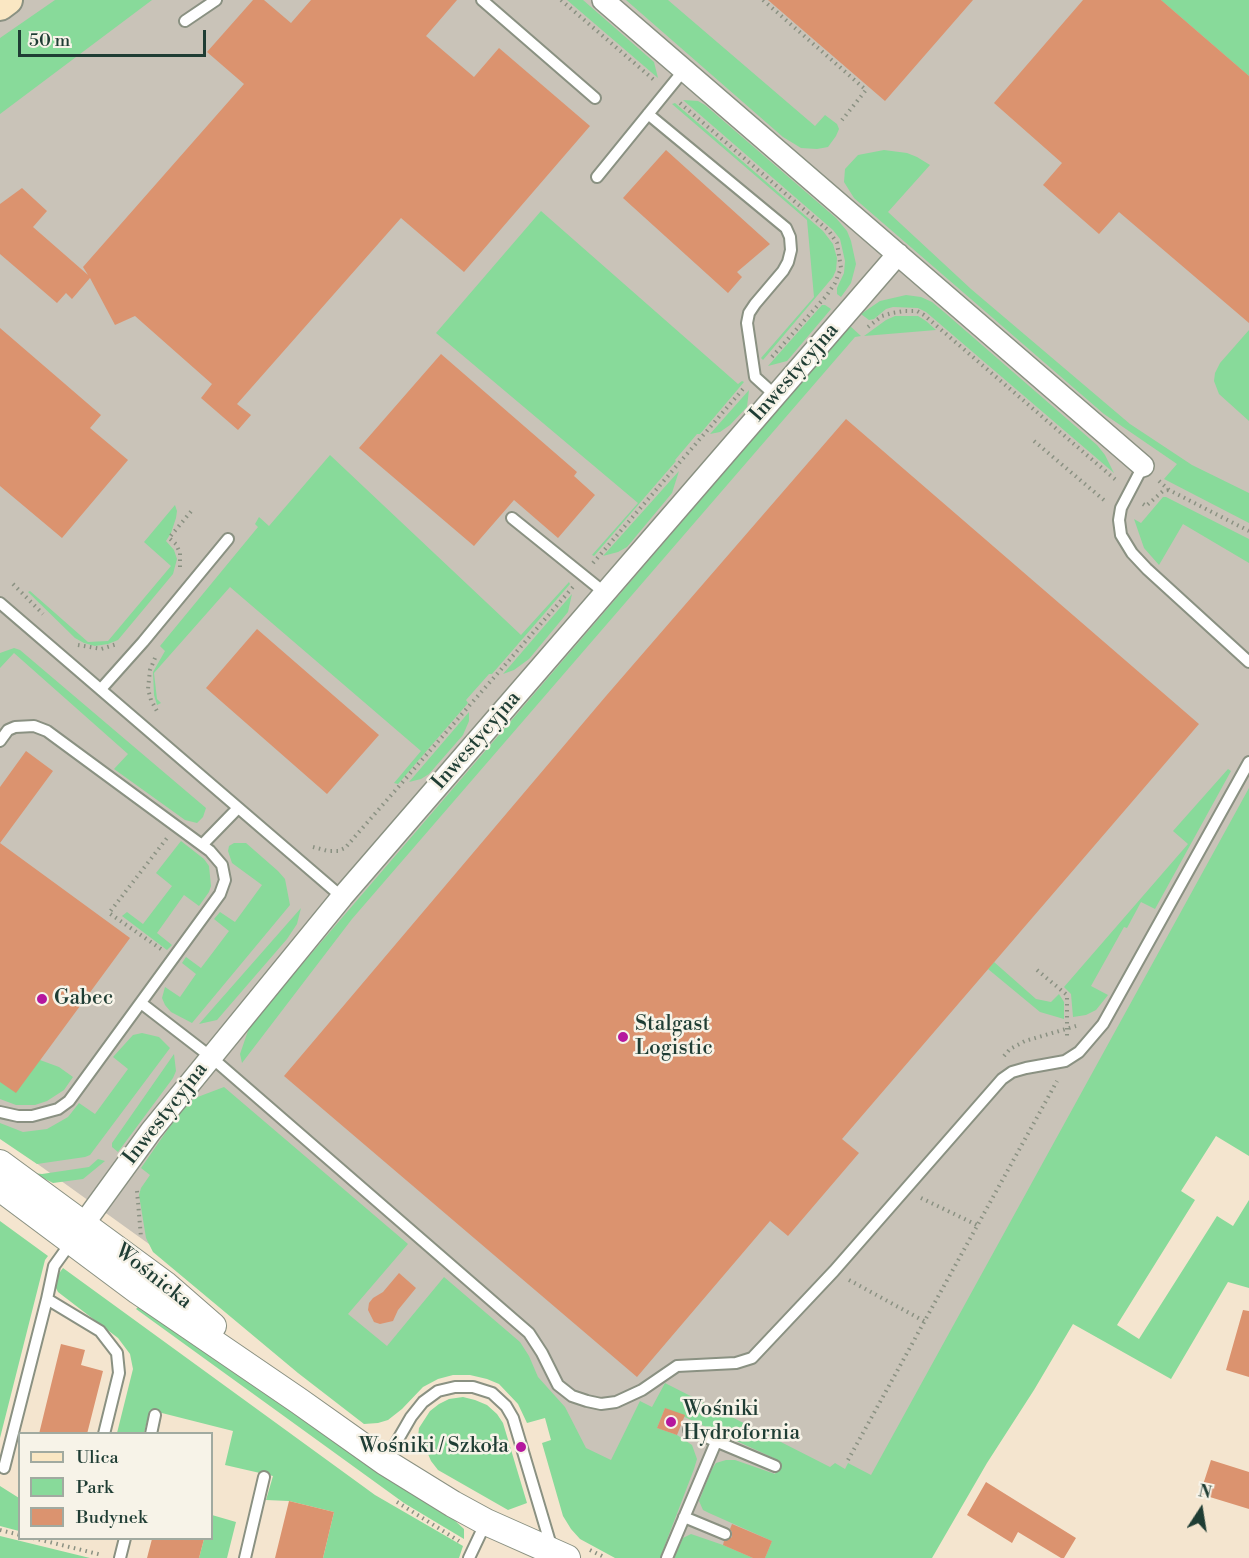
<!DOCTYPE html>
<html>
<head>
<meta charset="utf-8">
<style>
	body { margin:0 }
	#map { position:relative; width:1249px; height:1558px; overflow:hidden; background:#f4e5cf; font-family:"Libre Bodoni",serif }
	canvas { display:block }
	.legend { position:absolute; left:18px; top:1432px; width:195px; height:108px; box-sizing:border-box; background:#f7f3e8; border:2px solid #a1aaa0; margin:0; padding:8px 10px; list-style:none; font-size:18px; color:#1f3d34 }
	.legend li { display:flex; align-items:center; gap:12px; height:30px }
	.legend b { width:30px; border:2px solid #a1aaa0 }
	.north { position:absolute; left:1171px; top:1480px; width:60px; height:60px; -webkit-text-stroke:4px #f7f3e8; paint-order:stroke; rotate:12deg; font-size:16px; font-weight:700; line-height:24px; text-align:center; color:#1f3d34 }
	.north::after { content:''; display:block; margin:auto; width:21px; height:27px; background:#1f3d34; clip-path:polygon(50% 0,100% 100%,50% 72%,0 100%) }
	.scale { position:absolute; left:18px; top:30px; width:188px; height:27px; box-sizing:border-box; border:3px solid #1f3d34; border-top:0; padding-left:8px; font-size:18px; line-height:21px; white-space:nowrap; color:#1f3d34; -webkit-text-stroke:4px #f7f3e8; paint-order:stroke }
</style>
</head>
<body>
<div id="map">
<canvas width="1249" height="1558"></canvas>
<ul class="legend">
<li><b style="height:8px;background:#fae7c3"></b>Ulica</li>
<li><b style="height:16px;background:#88da9a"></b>Park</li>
<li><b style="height:16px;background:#db936f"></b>Budynek</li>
</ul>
<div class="north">N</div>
<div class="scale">50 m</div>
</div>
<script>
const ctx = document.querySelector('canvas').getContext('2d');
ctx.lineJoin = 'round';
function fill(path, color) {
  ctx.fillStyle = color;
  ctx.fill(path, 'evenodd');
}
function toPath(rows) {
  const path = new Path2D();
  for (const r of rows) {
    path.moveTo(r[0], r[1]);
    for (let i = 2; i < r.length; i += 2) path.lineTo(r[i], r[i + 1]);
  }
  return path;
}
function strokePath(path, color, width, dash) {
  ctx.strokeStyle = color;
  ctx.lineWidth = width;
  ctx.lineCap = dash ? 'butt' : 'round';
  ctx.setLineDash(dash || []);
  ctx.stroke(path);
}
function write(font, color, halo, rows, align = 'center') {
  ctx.font = font + ' "Libre Bodoni",serif';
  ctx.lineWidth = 5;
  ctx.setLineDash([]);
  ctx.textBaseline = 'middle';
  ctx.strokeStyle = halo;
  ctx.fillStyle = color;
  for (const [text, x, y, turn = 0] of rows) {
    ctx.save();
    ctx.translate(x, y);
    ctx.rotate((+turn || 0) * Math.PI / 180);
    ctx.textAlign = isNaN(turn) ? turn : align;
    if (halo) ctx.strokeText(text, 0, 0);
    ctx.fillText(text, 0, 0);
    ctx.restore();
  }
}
const industrial = toPath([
	[0,0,1249,0,1249,1019,908,1558,630,1558,537,1387,434,1334,378,1413,149,1244,0,1137]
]);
const green = toPath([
	[55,0,152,0,0,114,0,38],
	[567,0,583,0,654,62,658,78],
	[626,0,668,0,815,126,825,115,837,124,839,129,836,136,828,147,817,149,801,148,783,137],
	[1161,0,1249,0,1249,76],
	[683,100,698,101,705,105,836,218,847,231,851,241,856,264,851,283,841,297,837,294,837,288,844,273,845,261,840,239,833,230],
	[675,103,823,231,833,244,837,258,836,270,833,277,763,360,761,358,814,297,807,220,672,104],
	[884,150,907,153,917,157,930,165,888,212,971,289,1130,424,1192,465,1249,493,1249,523,1164,479,1177,464,1104,414,854,198,844,182,845,169,858,155],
	[541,211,738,384,742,381,744,382,700,434,697,434,675,460,676,461,594,556,592,555,638,503,436,333],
	[906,295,921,297,932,302,944,312,1097,445,1105,455,1114,473,926,312,918,308,893,307,886,309,874,319,869,320,861,314,880,301],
	[822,305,825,305,831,309,787,361,768,366],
	[895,316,918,316,926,321,936,330,864,336,886,320],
	[850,326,861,336,855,337,352,919,242,1063,240,1054,250,1025],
	[1249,330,1249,421,1219,394,1214,381,1215,373,1220,363],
	[749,390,747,407,730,425,720,432,710,434],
	[330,455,521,635,569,582,570,584,492,674,489,674,466,700,468,703,398,784,394,783,421,751,230,587,154,673,157,699,161,703,157,705,154,695,153,672,165,651,160,646,258,527,255,524,259,517,269,526],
	[679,471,672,493,627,547,618,552,603,556],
	[1163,497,1166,497,1249,539,1249,563,1183,524,1159,565,1144,548,1134,519,1141,523],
	[175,505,177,511,176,518,171,533,166,541,174,550,177,559,173,574,118,640,108,644,95,646,84,643,75,638,28,592,30,591,88,642,108,641,171,566,144,542],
	[572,594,568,612,529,659,514,670,503,674],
	[14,648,20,650,206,808,203,817,197,823,185,820,114,769,128,754,14,653,0,668,0,653],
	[469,712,469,721,463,735,429,774,421,779,409,782],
	[1228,769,1231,771,1155,909,1141,902,1127,928,1124,927,1091,986,1108,995,1096,1010,1086,1015,1073,1017,1071,994,1064,987,1188,844,1173,831],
	[1249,788,1249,1156,1216,1136,1181,1191,1195,1200,1117,1325,1139,1339,1217,1216,1233,1226,1249,1200,1249,1288,1228,1282,1171,1379,1073,1324,1034,1390,987,1463,932,1558,765,1558,772,1541,709,1513,703,1510,699,1501,712,1469,716,1463,726,1460,735,1460,775,1474,780,1461,665,1408,657,1428,677,1435,692,1445,697,1459,694,1469,660,1558,615,1558,580,1539,571,1529,563,1516,542,1443,551,1440,545,1418,527,1423,518,1404,499,1384,487,1379,470,1375,453,1375,438,1379,423,1387,402,1409,388,1420,378,1423,364,1424,298,1373,153,1252,146,1238,139,1195,141,1188,150,1175,141,1168,184,1106,195,1098,224,1087,408,1244,348,1314,387,1346,444,1277,520,1342,529,1356,538,1377,565,1407,586,1448,611,1460,640,1401,652,1407,665,1383,830,1467,835,1463,845,1469,848,1463,871,1475],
	[181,841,204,859,209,866,211,886,209,892,199,906,184,895,157,933,172,945,167,950,122,916,127,912,143,924,172,886,156,873],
	[234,843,246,843,278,871,285,879,290,905,192,1023,171,1012,165,1005,162,998,165,987,180,997,196,974,182,963,186,957,201,968,229,931,214,919,220,912,235,922,262,885,232,863,228,851,229,846],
	[301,908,297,924,287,939,217,1020,199,1024],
	[994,962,1036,999,1051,1002,1059,994,1064,1002,1064,1019,1040,1012,988,969],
	[142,1033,159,1037,170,1048,90,1155,85,1157,37,1164,0,1139,0,1123,23,1132,47,1129,68,1117,79,1103,95,1114,128,1069,113,1057,133,1035],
	[174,1054,176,1071,173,1078,118,1152,112,1147,112,1143],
	[40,1060,59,1067,73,1077,64,1090,47,1101,35,1105,16,1105,0,1099,0,1082],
	[0,1149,33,1173,42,1174,89,1167,98,1159,105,1161,83,1179,53,1183,33,1173,0,1155],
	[0,1221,48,1256,45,1260,0,1438],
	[63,1268,375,1495,463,1546,459,1558,323,1558,334,1512,289,1501,266,1500,273,1476,225,1465,233,1431,150,1410,144,1433,117,1433,133,1369,130,1354,118,1338,58,1292,55,1286,57,1276],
	[142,1303,370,1466,407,1491,451,1517,464,1529,464,1539,404,1503,136,1309],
	[463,1397,475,1400,487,1405,497,1414,503,1423,527,1503,508,1510,438,1470,431,1461,425,1447,417,1446,419,1428,430,1411,439,1404,449,1399],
	[0,1486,19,1498,19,1531,0,1526],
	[212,1515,236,1522,227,1558,199,1558,204,1539,212,1538],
	[691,1534,723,1545,753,1558,674,1558,683,1538],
	[0,1536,90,1558,0,1558]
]);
const building = toPath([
	[253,0,264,0,291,23,311,0,457,0,426,36,474,77,499,48,590,126,464,272,401,218,237,404,251,415,238,430,201,398,212,384,135,316,115,325,90,278,72,299,66,293,57,303,0,254,0,204,22,188,47,211,33,227,88,275,83,267,244,84,207,52],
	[768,0,973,0,885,101],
	[1083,0,1161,0,1249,76,1249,323,1119,212,1099,234,1043,185,1062,163,994,103],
	[666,150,770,244,737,272,742,277,728,293,623,198],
	[0,328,101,415,90,428,128,460,62,538,0,486],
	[441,354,577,472,574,476,595,495,558,538,514,500,474,546,359,448],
	[846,419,1199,724,842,1139,859,1153,788,1236,770,1221,637,1377,284,1076,606,696],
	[257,629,379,735,327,794,206,688],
	[26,751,53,771,0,843,130,938,16,1093,0,1082,0,787],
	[399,1273,416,1288,398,1310,393,1321,380,1324,374,1322,368,1310,369,1303,373,1298,383,1292],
	[1243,1310,1249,1311,1249,1377,1226,1370],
	[61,1344,85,1350,81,1365,103,1371,87,1434,39,1434],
	[665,1408,685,1415,677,1435,657,1428],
	[1211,1460,1249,1472,1249,1509,1200,1494],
	[986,1482,1076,1538,1064,1558,1061,1558,1018,1532,1012,1543,967,1515],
	[289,1501,334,1512,323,1558,275,1558],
	[732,1524,772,1541,765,1558,753,1558,723,1545,724,1541,732,1537,732,1532,730,1529],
	[152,1539,204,1539,199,1558,147,1558]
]);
const path = toPath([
	[561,0,654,80],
	[763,0,866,90,842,120],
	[680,103,829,231,837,243,841,268,835,283,827,295,770,359],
	[868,327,882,316,892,313,904,311,917,311,924,315,1117,481],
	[1034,441,1105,501],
	[1159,481,1169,490,1249,531],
	[1143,504,1146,506,1163,491,1169,490],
	[593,563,743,389],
	[180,567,180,553,176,544,169,538,193,509],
	[13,584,43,614],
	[78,645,101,649,117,644],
	[155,658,150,670,148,689,151,700,158,713],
	[313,847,328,851,338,851,345,848,573,587],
	[161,949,109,913,167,838],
	[1037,970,1067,995,1067,1039],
	[1004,1056,1010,1049,1025,1041,1076,1026],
	[137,1191,141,1237],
	[921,1198,977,1225],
	[849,1280,924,1321],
	[848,1460,1057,1081],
	[397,1502,459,1541],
	[0,1530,20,1535],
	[33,1538,102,1555],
	[590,1550,606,1558]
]);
const service = toPath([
	[482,0,595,98],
	[185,21,216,0],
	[648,114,786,228,790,237,791,250,788,262,783,271,755,304,749,313,747,323,755,377,776,396],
	[597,177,684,70],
	[1143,466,1121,508,1119,520,1121,535,1132,553,1147,569,1249,662],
	[512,518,605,593],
	[0,603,342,897],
	[101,689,143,642,228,539],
	[0,741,8,730,15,727,34,726,47,731,210,851,222,865,225,880,220,894,69,1101,58,1109,32,1116,18,1116,0,1112],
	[202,845,238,808],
	[141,1003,211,1057,529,1333,542,1353,558,1385,572,1396,587,1401,601,1404,616,1402,642,1390,677,1366,736,1363,752,1358,834,1271,1002,1079,1012,1072,1026,1068,1065,1061,1079,1052,1103,1024,1249,762],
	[47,1299,54,1266,72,1241],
	[689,1430,775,1466],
	[151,1434,155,1415],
	[385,1462,411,1417,423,1402,438,1391,455,1387,473,1387,492,1393,506,1406,513,1418,552,1549],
	[4,1468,47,1299,100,1331,117,1353,119,1373,104,1434],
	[684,1517,725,1534],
	[120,1558,125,1538],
	[245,1558,264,1477],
	[469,1558,486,1522],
	[667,1558,716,1442]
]);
const minor = toPath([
	[603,0,1143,466],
	[74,1237,151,1131,342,897,898,254]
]);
const tertiary = toPath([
	[0,1163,166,1285,213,1326],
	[0,1188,138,1291,299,1401,385,1462,453,1504,486,1522,567,1558]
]);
const secondary = toPath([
	[0,6,8,0]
]);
const markers = [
	[42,999,6,"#b5179e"],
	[623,1037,6,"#b5179e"],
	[671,1422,6,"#b5179e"],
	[521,1447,6,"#b5179e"]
];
const streetNames = [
	["Inwestycyjna",795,373,-49],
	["Inwestycyjna",477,741,-49],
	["Inwestycyjna",166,1114,-52],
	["Wośnicka",153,1277,38]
];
const poiNames = [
	["Gabec",54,999],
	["Stalgast",635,1025],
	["Logistic",635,1049],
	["Wośniki",683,1410],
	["Hydrofornia",683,1434],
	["Wośniki / Szkoła",509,1447,"right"]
];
fill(industrial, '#c9c3b8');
fill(green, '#88da9a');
fill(building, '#db936f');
strokePath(service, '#8a9182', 14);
strokePath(minor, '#8a9182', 24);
strokePath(tertiary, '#8a9182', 28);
strokePath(secondary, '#8a9182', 32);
strokePath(path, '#8a9182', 4, [1.5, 4.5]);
strokePath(service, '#fff', 10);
strokePath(minor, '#fff', 21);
strokePath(tertiary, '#fff', 26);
strokePath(secondary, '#fae7c3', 28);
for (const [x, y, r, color] of markers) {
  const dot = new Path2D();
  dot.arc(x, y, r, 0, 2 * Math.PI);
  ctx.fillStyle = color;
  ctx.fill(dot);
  strokePath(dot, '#f7f3e8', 2);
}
write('21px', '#1f3d34', '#f7f3e8', streetNames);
write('21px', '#1f3d34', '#f7f3e8', poiNames, 'left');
</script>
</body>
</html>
